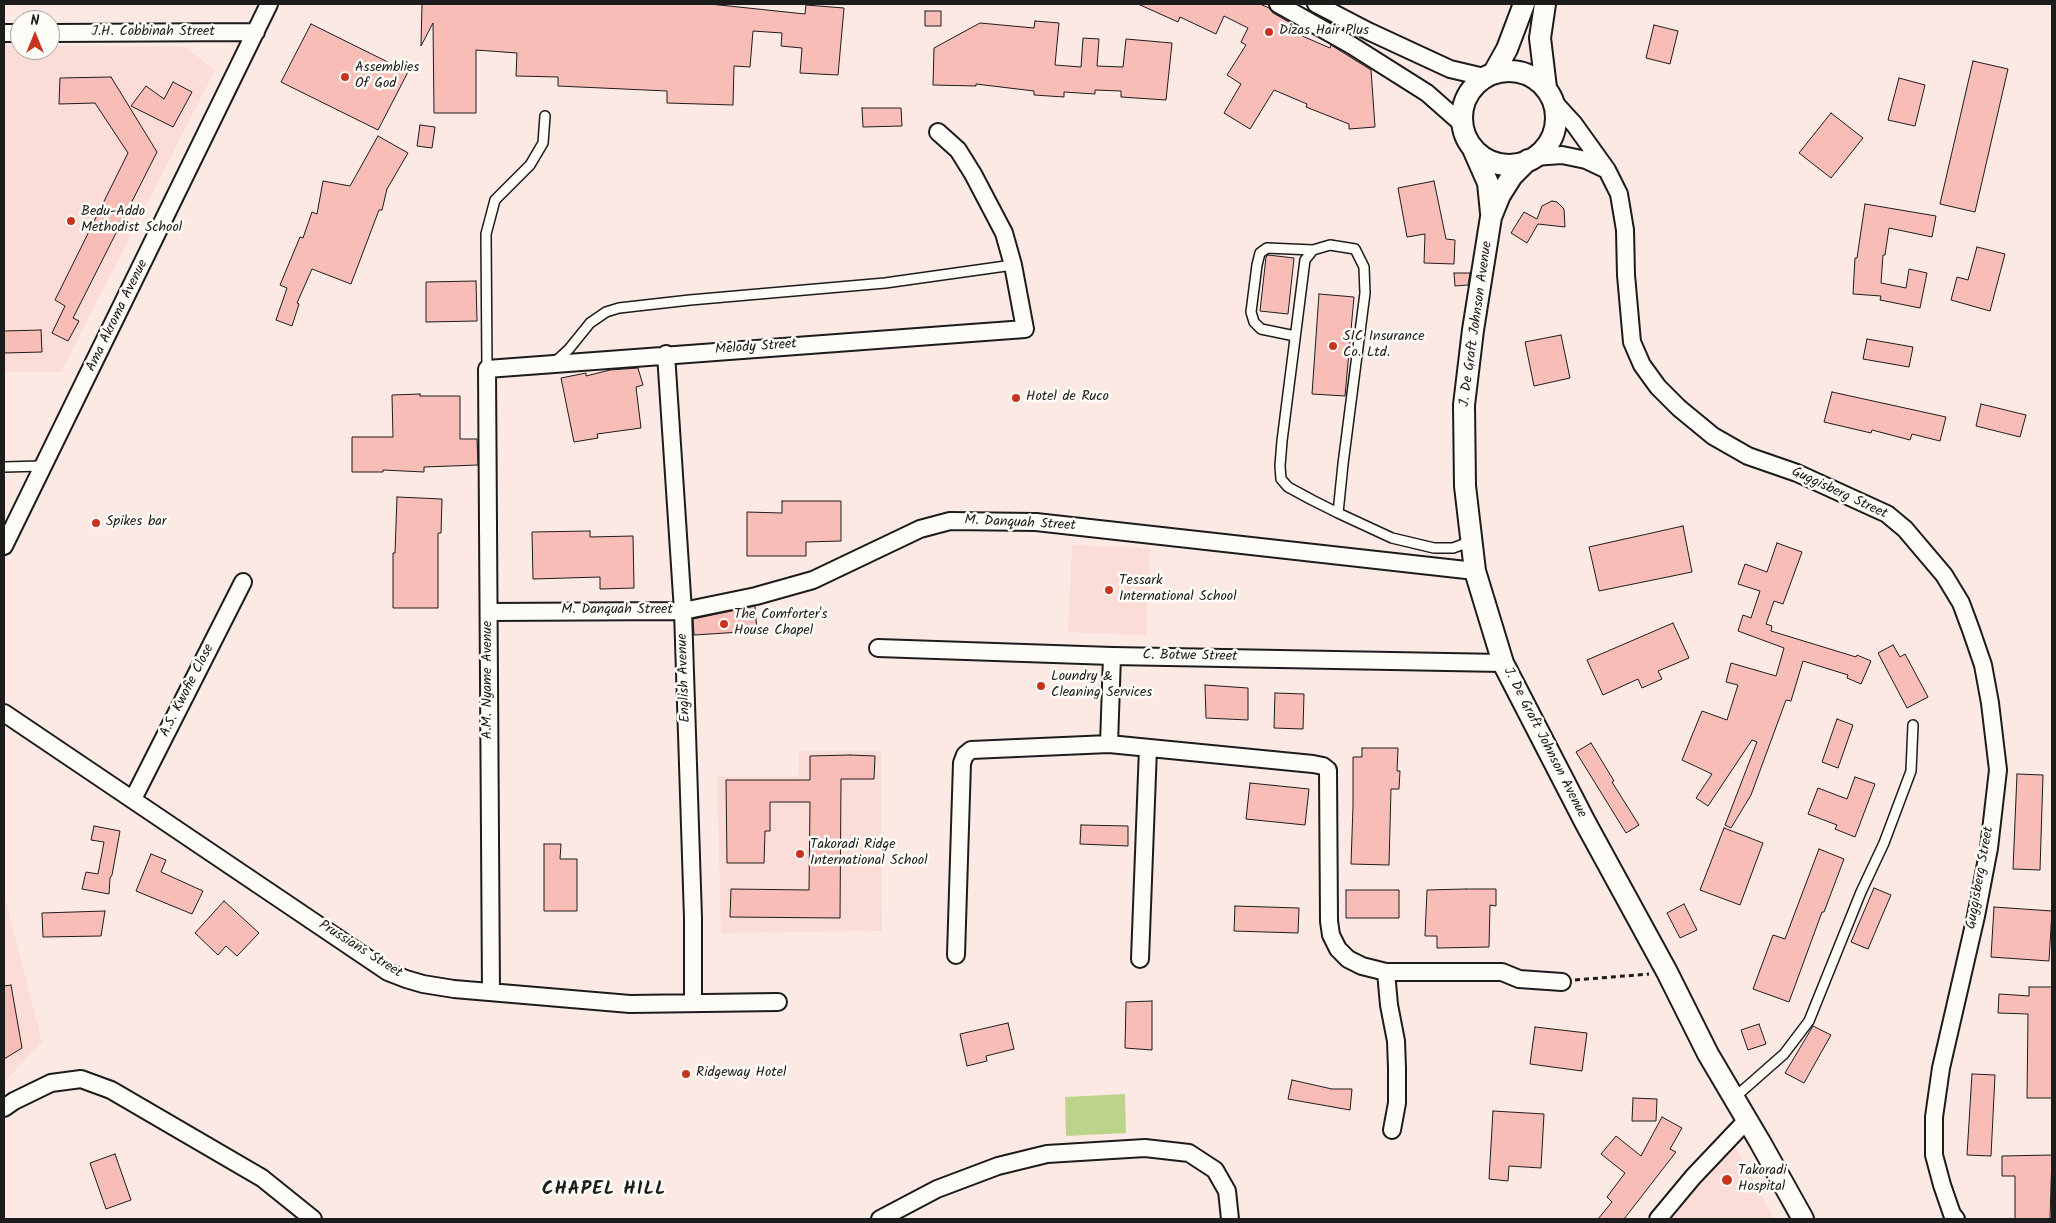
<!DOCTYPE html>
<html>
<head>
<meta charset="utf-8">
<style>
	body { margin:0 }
	#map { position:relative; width:2056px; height:1223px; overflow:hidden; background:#fce9e4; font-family:Kalam,sans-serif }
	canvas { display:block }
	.frame { position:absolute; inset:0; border:5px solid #1c1c1c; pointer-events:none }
	.north { position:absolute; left:10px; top:10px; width:50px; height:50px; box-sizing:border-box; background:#fdfcf7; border:1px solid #a3a29f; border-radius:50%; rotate:0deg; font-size:14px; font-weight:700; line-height:20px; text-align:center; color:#1c1c1c }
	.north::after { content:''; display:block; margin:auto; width:18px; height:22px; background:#c8321e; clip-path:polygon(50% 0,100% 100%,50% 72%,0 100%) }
</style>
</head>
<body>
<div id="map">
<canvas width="2056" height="1223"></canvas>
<div class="frame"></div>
<div class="north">N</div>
</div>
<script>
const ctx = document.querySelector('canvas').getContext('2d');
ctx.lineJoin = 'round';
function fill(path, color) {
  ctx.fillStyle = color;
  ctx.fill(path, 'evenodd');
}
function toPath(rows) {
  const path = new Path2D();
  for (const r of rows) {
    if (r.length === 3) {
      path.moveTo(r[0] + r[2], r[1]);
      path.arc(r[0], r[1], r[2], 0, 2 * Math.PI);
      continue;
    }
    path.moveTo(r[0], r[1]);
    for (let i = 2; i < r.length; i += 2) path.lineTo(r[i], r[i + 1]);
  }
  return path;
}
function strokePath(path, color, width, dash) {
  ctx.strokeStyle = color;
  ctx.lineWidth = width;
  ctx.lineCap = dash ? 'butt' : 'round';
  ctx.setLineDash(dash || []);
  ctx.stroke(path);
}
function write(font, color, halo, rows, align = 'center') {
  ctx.font = font + ' Kalam,sans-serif';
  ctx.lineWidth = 5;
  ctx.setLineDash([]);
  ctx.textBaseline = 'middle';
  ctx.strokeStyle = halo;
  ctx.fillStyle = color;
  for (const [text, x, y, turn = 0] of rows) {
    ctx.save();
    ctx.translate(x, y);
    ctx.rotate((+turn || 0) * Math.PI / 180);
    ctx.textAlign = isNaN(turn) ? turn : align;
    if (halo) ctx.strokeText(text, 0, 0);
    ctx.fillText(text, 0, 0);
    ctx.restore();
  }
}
const built = toPath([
	[4,46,20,46,20,50,50,50,50,46,184,47,215,70,61,372,4,372],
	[1072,545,1150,548,1146,635,1068,632],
	[799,751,881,751,882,931,721,933,717,777,798,777],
	[4,894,42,1042,4,1082],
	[1732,1140,1774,1219,1671,1219]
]);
const green = toPath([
	[1125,1094,1126,1133,1066,1136,1065,1097]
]);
const building = toPath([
	[422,4,710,4,805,14,806,5,844,8,838,75,800,73,802,48,781,46,782,33,753,31,750,67,734,66,733,105,667,103,667,91,558,86,558,77,516,76,517,53,476,50,476,113,434,113,433,23,421,46,422,4],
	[1138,4,1260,4,1269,8,1273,13,1296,26,1293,32,1330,48,1331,45,1371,70,1375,127,1349,129,1349,124,1306,107,1307,104,1274,90,1250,129,1224,113,1241,84,1227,75,1246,45,1241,42,1248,28,1224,16,1216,34,1180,17,1178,22,1138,4],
	[925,11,941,11,941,26,925,26,925,11],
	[1035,21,1059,23,1055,65,1081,67,1083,38,1099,39,1097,66,1123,67,1126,39,1172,43,1166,100,1121,97,1121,91,1095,90,1095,94,1064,92,1064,97,1034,95,1034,91,976,84,976,86,933,85,934,48,980,23,1034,28,1035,21],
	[311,24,408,72,378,130,281,82,311,24],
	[1654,25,1678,31,1670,64,1646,58,1654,25],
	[1973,61,2008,69,1975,212,1940,204,1973,61],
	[111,77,157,152,73,318,79,321,68,341,52,333,65,306,55,300,128,153,95,103,59,104,60,78,111,77],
	[1899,78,1925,85,1915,126,1888,120,1899,78],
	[173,82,192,92,173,127,131,106,146,86,164,99,173,82],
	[862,108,901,108,902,126,863,127,862,108],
	[1831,113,1863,138,1831,178,1799,153,1831,113],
	[420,125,435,127,432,148,417,146,420,125],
	[378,136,408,153,387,189,382,210,379,210,351,284,312,269,297,303,299,304,292,326,276,320,287,288,280,285,300,237,303,238,312,212,317,214,323,181,350,186,378,136],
	[1434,181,1446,239,1455,240,1454,264,1424,263,1425,234,1407,237,1398,188,1434,181],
	[1552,201,1557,202,1564,209,1565,227,1538,224,1527,243,1511,233,1524,212,1537,219,1542,206,1552,201],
	[1865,204,1936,216,1932,237,1889,228,1885,255,1883,255,1881,283,1906,288,1909,269,1927,273,1920,308,1880,300,1881,296,1853,294,1855,258,1857,258,1865,204],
	[1977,247,2005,254,1990,311,1951,300,1957,277,1968,280,1977,247],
	[1268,255,1294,258,1288,314,1260,311,1266,257,1268,255],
	[1454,273,1470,273,1468,285,1455,286,1454,273],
	[476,281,477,321,426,322,426,282,476,281],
	[1319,294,1354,297,1345,396,1312,394,1319,294],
	[41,330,42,352,4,353,4,331,41,330],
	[1561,335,1570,378,1534,386,1525,342,1561,335],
	[1867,339,1913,347,1909,367,1863,359,1867,339],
	[638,368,643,385,636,387,641,428,597,434,598,438,574,442,561,378,586,373,586,376,610,370,638,368],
	[1832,392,1946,417,1940,441,1912,434,1910,440,1872,430,1871,433,1824,422,1832,392],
	[420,394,420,396,460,396,460,439,477,439,478,465,424,467,424,472,383,470,383,472,352,472,352,437,393,437,392,395,420,394],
	[1981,404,2026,415,2020,437,1976,426,1981,404],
	[397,497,442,499,441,533,438,533,438,608,393,608,393,553,395,553,397,497],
	[782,501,841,501,841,541,806,542,806,556,747,556,747,512,782,513,782,501],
	[1683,526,1692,572,1599,591,1589,547,1683,526],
	[590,531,590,537,633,536,634,588,600,589,600,577,533,579,532,532,590,531],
	[1777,543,1802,552,1783,604,1774,601,1766,624,1772,626,1771,631,1856,657,1857,655,1871,661,1861,684,1847,678,1848,675,1803,661,1791,701,1786,700,1751,795,1731,828,1725,825,1757,742,1752,740,1708,806,1696,798,1712,774,1682,760,1702,711,1727,720,1738,685,1726,682,1731,663,1776,676,1784,648,1738,631,1743,615,1751,618,1760,591,1738,584,1745,564,1767,572,1777,543],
	[755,606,757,631,694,635,693,619,755,606],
	[1673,623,1689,658,1658,671,1662,679,1642,688,1638,679,1603,695,1587,660,1673,623],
	[1893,645,1900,657,1905,654,1928,697,1907,708,1878,653,1893,645],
	[1205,685,1248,688,1248,720,1206,718,1205,685],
	[1275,693,1304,694,1303,729,1274,728,1275,693],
	[1837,719,1853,725,1838,768,1822,762,1837,719],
	[1591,743,1614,781,1612,782,1639,825,1626,833,1576,752,1591,743],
	[1362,748,1398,748,1397,771,1400,771,1399,789,1391,789,1389,865,1351,864,1353,806,1353,757,1362,757,1362,748],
	[850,755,875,756,874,779,841,779,840,918,730,917,731,889,809,890,810,802,770,802,770,831,765,831,764,863,727,863,726,780,810,780,810,756,850,755],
	[2017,774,2043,775,2040,870,2013,869,2017,774],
	[1855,777,1875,784,1855,837,1835,829,1837,825,1808,814,1818,788,1847,799,1855,777],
	[1250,783,1309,789,1305,825,1246,819,1250,783],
	[1081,825,1128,826,1128,846,1080,844,1081,825],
	[94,826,120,831,112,875,110,878,109,894,82,889,86,872,98,874,104,842,91,840,94,826],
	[1724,828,1763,843,1740,905,1700,890,1724,828],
	[544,844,561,844,560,859,577,859,577,911,544,911,544,844],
	[1819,849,1844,859,1824,912,1822,912,1789,1002,1753,989,1773,935,1785,939,1819,849],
	[151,854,166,860,161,872,203,891,192,914,136,891,151,854],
	[1874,888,1891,895,1868,949,1851,942,1874,888],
	[1466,889,1496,889,1496,906,1490,905,1489,947,1437,948,1437,936,1425,936,1427,890,1466,889],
	[1346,890,1399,890,1399,918,1346,918,1346,890],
	[224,901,259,933,237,956,226,946,218,955,195,933,224,901],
	[1684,904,1697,930,1680,938,1667,913,1684,904],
	[1235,906,1299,908,1298,933,1234,931,1235,906],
	[1994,907,2052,911,2049,961,1991,957,1994,907],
	[105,911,101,936,43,937,42,913,105,911],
	[11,985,22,1048,4,1059,4,986,11,985],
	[2029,987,2052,987,2052,1098,2027,1098,2028,1014,1998,1013,1999,994,2029,996,2029,987],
	[1152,1001,1152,1050,1125,1048,1126,1002,1152,1001],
	[1008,1023,1014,1049,986,1056,987,1061,967,1066,960,1034,1008,1023],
	[1759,1024,1766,1044,1748,1050,1741,1030,1759,1024],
	[1813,1026,1831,1035,1804,1083,1785,1073,1813,1026],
	[1535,1027,1587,1033,1582,1071,1530,1064,1535,1027],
	[1972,1074,1995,1075,1991,1156,1967,1155,1972,1074],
	[1292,1080,1332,1089,1352,1089,1350,1110,1288,1099,1292,1080],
	[1633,1098,1657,1099,1656,1121,1632,1121,1633,1098],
	[1493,1111,1544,1114,1541,1168,1509,1166,1508,1181,1489,1179,1493,1111],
	[1662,1117,1682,1128,1670,1149,1676,1152,1624,1219,1598,1219,1612,1202,1607,1197,1625,1173,1601,1154,1616,1136,1641,1156,1662,1117],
	[115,1154,131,1200,106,1209,90,1163,115,1154],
	[2052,1155,2050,1219,2015,1219,2015,1176,2002,1176,2002,1156,2052,1155]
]);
const path = toPath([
	[1575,980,1649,974]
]);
const service = toPath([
	[1295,336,1261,329,1254,322,1251,312,1257,265,1260,253,1267,248,1313,250],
	[555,362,569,349,590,323,606,312,619,308,690,300,885,283,1013,265],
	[487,369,486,234,495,200,530,165,543,143,545,116],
	[4,467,42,466],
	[1338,513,1343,464,1365,293,1364,267,1355,249,1330,245,1313,250,1305,260,1282,441,1280,466,1281,479,1288,487,1312,500,1338,513,1392,538,1434,548,1453,548,1472,541],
	[1734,1098,1784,1054,1809,1021,1861,892,1884,843,1911,771,1913,725]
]);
const minor = toPath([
	[1278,4,1351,45,1427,93,1461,123],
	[1316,4,1368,31,1450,69,1484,77],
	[4,33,20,33],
	[50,33,256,32],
	[1553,101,1574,124,1607,170,1619,194,1625,230,1626,275,1632,342,1642,365,1658,387,1679,408,1713,436,1748,456,1797,473,1887,514,1905,529,1944,575,1961,603,1971,630,1983,665,1990,703,1998,770,1989,848,1976,916,1941,1068,1934,1117,1934,1155,1942,1185,1952,1214,1956,1219],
	[1534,157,1562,155,1586,160,1605,169],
	[666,354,683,611,693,918,693,1003],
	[4,546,269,4],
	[489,612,683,611,756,596,813,580,920,529,950,521,1036,522,1475,571],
	[878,648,1112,656,1503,663],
	[4,713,388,972,406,979,423,984,454,989,630,1004,778,1002],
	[1109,744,1112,656],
	[133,799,243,582],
	[956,955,962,763,965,755,971,750,1109,744,1313,764,1323,766,1328,770,1329,921,1331,935,1338,949,1348,959,1362,966,1386,972,1502,972,1519,979,1562,982],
	[1140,959,1148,748],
	[1386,972,1389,1005,1396,1041,1397,1068,1397,1103,1392,1130],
	[491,992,487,369,1025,329,1013,265,1004,233,973,174,958,150,938,132],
	[4,1108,14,1101,51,1083,81,1079,111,1090,262,1178,313,1219],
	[880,1219,937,1189,998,1166,1047,1154,1145,1148,1189,1153,1215,1170,1227,1191,1230,1219],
	[1658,1219,1693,1177,1747,1120]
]);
const tertiary = toPath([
	[1545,4,1540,38,1546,88],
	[1509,118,47],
	[1493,74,1507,49,1524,4],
	[1473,149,1488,183,1491,213],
	[1528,160,1512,176,1500,195,1491,217,1473,330,1464,405,1465,486,1475,571,1503,663,1585,822,1667,972,1708,1054,1760,1142,1803,1219]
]);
const markers = [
	[1269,32,5,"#c8321e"],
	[345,77,5,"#c8321e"],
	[71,221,5,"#c8321e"],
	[1333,346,5,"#c8321e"],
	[1016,398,5,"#c8321e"],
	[96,523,5,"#c8321e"],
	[1109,590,5,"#c8321e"],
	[724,624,5,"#c8321e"],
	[1041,686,5,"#c8321e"],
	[800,854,5,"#c8321e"],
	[686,1074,5,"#c8321e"],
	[1727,1180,6,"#c8321e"]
];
const poiNames = [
	["Dizas Hair Plus",1279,32],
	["Assemblies",355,69],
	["Of God",355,85],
	["Bedu-Addo",81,213],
	["Methodist School",81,229],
	["SIC Insurance",1343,338],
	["Co. Ltd.",1343,354],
	["Hotel de Ruco",1026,398],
	["Spikes bar",106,523],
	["Tessark",1119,582],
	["International School",1119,598],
	["The Comforter's",734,616],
	["House Chapel",734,632],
	["Loundry &",1051,678],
	["Cleaning Services",1051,694],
	["Takoradi Ridge",810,846],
	["International School",810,862],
	["Ridgeway Hotel",696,1074],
	["Takoradi",1738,1172],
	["Hospital",1738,1188]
];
const streetNames = [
	["J.H. Cobbinah Street",153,33],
	["Ama Akroma Avenue",118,316,-64],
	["J. De Graft Johnson Avenue",1477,324,-82],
	["Melody Street",756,348,-4],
	["Guggisberg Street",1839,494,25],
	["M. Danquah Street",1020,524,3],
	["M. Danquah Street",617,611],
	["C. Botwe Street",1190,657,1],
	["English Avenue",685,678,-92],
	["A.M. Nyame Avenue",489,680,-90],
	["A.S. Kwofie Close",188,691,-63],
	["J. De Graft Johnson Avenue",1544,743,63],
	["Guggisberg Street",1981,878,-80],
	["Prussians Street",360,950,32]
];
const districtNames = [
	["CHAPEL HILL",604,1191]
];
fill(built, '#fbdcd7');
fill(green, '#bcd48a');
fill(building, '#f9bdb8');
strokePath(building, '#1c1c1c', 1);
strokePath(service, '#1c1c1c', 12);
strokePath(minor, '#1c1c1c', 20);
strokePath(tertiary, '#1c1c1c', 24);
strokePath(path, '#1c1c1c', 3, [5, 4]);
strokePath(service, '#fdfcf7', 9);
strokePath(minor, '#fdfcf7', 16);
strokePath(tertiary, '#fdfcf7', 20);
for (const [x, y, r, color] of markers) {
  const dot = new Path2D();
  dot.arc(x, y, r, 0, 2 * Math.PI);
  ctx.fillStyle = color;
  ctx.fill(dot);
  strokePath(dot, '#fdfcf7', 2);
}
write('14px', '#1c1c1c', '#fdfcf7', poiNames, 'left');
write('14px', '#1c1c1c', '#fdfcf7', streetNames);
ctx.letterSpacing = '1px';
write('bold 19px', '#1c1c1c', '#fdfcf7', districtNames);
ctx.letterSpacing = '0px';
</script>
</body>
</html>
